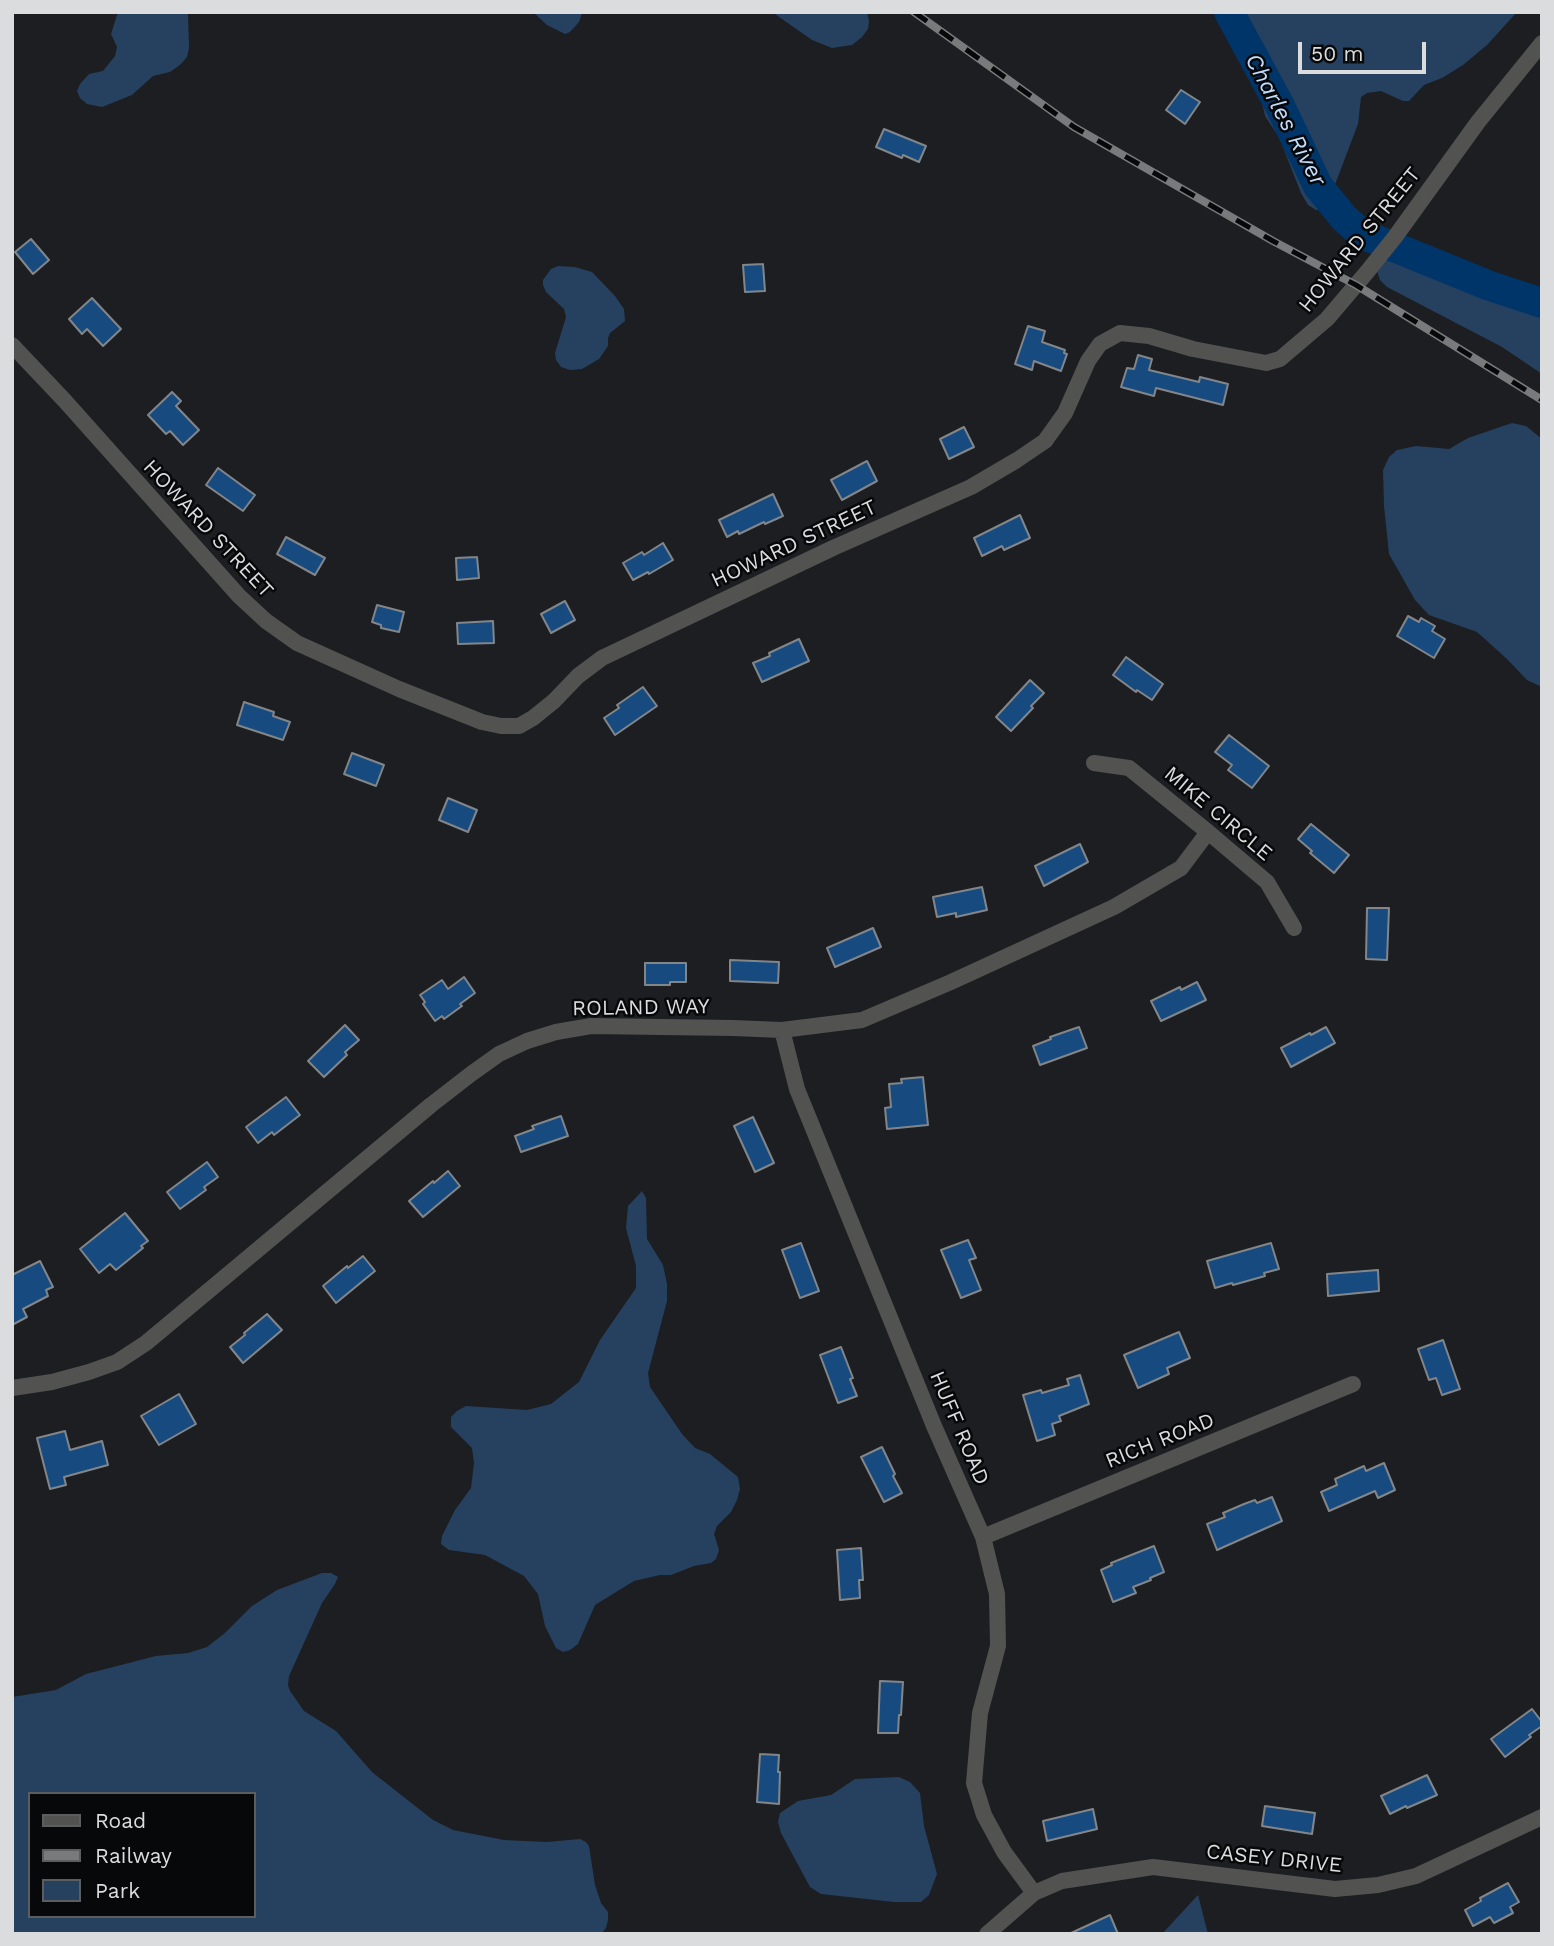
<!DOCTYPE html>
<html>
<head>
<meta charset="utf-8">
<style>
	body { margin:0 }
	#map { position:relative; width:1554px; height:1946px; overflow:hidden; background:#1c1e21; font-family:"Work Sans",sans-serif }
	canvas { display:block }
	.frame { position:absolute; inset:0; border:14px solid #dadcde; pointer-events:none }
	.legend { position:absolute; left:28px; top:1792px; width:228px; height:126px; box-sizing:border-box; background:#070809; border:2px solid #5b5d5e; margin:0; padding:9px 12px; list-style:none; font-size:21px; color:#dadcde }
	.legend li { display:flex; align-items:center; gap:14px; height:35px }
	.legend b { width:35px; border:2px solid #5b5d5e }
	.scale { position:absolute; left:1298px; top:42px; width:128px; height:32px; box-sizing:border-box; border:4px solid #dadcde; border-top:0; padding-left:9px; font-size:21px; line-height:24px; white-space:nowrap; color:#dadcde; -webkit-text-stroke:5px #070809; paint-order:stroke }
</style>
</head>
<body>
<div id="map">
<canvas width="1554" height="1946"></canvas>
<div class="frame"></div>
<ul class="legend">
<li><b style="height:9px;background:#525250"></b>Road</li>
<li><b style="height:9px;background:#787a7c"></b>Railway</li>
<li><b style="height:19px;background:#264160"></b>Park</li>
</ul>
<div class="scale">50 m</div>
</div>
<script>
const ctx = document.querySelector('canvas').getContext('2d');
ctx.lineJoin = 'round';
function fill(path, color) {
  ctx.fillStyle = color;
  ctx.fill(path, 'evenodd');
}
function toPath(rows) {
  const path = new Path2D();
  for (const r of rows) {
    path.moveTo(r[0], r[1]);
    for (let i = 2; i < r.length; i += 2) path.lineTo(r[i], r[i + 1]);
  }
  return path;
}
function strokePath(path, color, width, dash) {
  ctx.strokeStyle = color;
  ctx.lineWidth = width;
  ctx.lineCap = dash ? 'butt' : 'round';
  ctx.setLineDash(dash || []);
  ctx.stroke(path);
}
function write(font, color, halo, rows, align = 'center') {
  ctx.font = font + ' "Work Sans",sans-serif';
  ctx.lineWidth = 5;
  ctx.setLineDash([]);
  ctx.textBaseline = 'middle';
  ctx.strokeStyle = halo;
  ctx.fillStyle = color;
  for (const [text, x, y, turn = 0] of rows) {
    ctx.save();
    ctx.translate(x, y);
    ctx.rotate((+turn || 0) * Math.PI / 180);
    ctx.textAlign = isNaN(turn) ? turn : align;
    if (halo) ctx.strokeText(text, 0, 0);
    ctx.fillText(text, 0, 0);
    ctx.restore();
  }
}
const green = toPath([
	[120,12,188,12,189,48,187,57,180,65,170,72,153,76,132,95,102,107,87,104,80,98,77,91,80,84,89,74,103,71,115,56,117,47,111,34,117,15],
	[533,12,581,12,582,13,579,22,570,32,565,34,547,25],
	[772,12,867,12,869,21,868,29,862,37,852,45,832,48,812,40],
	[1214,12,1517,12,1487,45,1463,65,1442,78,1424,85,1409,101,1403,101,1381,91,1367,93,1361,97,1358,124,1328,203,1324,210,1316,210,1308,205,1301,193,1279,137,1265,116,1259,88,1242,61,1230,32],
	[1386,258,1391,258,1408,263,1455,287,1481,293,1514,309,1542,316,1542,374,1502,347,1387,287,1380,280,1377,271],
	[558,266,575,267,592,272,615,296,624,309,625,321,610,333,608,338,608,346,599,359,582,369,570,370,561,367,556,360,555,353,566,317,564,309,546,292,543,285,543,280,551,269],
	[1512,423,1526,426,1542,439,1542,687,1527,680,1506,658,1477,632,1429,615,1415,600,1389,554,1384,506,1383,470,1389,457,1397,450,1416,446,1449,449,1468,438],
	[642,1191,646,1198,647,1239,663,1265,667,1284,667,1301,648,1373,650,1387,682,1434,695,1448,710,1454,738,1477,740,1489,737,1500,731,1512,717,1526,714,1534,719,1550,716,1559,711,1563,694,1566,671,1575,660,1575,634,1581,595,1605,578,1644,570,1650,563,1652,556,1648,545,1626,538,1594,524,1576,485,1555,449,1550,441,1544,442,1536,455,1510,471,1488,474,1463,472,1448,451,1427,451,1417,457,1411,466,1406,527,1410,551,1404,579,1382,600,1340,636,1288,636,1266,626,1228,628,1206],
	[322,1573,331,1573,338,1577,335,1584,322,1603,289,1676,288,1685,290,1691,304,1711,336,1731,372,1772,433,1820,453,1830,504,1840,547,1842,580,1839,586,1842,589,1846,595,1885,601,1903,608,1912,608,1920,606,1928,601,1934,12,1934,12,1697,56,1690,86,1674,156,1656,188,1653,207,1647,225,1633,252,1606,277,1590],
	[30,1794,254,1794,254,1916,30,1916],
	[899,1777,910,1782,920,1793,924,1826,937,1874,929,1895,921,1902,894,1902,821,1894,810,1887,781,1833,778,1822,780,1813,798,1801,831,1795,855,1779],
	[1198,1895,1208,1934,1162,1934]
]);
const river = toPath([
	[1229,12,1280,106,1318,186,1344,218,1362,234,1490,286,1542,303]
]);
const building = toPath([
	[1181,90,1200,102,1185,124,1166,110,1181,90],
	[884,129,926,146,919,162,903,155,902,158,876,147,884,129],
	[31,239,49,260,33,274,15,252,31,239],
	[763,264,765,291,745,292,743,265,763,264],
	[92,298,121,329,103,346,87,329,82,334,69,319,92,298],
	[1028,326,1045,331,1042,342,1065,350,1064,353,1067,354,1061,371,1034,361,1032,370,1015,364,1028,326],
	[1138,355,1152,359,1149,370,1199,382,1200,377,1228,384,1223,405,1156,388,1154,396,1121,387,1127,368,1134,369,1138,355],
	[172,392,181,401,176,406,199,430,183,445,170,431,166,434,148,415,172,392],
	[964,427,974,447,949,459,940,439,964,427],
	[867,461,877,481,842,500,831,480,867,461],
	[218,468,255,495,243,511,206,485,218,468],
	[773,494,783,516,765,524,764,522,739,534,738,531,727,537,719,520,773,494],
	[1020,515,1030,538,1004,550,1002,546,982,556,974,538,1020,515],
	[286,537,325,558,315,575,277,554,286,537],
	[663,543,673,560,649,574,648,572,633,580,623,563,642,552,644,555,663,543],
	[477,557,479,578,457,580,456,558,477,557],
	[565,601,575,620,551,633,541,614,565,601],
	[377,605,404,612,399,632,381,628,381,625,372,622,377,605],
	[1408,616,1419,622,1421,618,1435,626,1432,631,1445,639,1434,658,1397,636,1408,616],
	[493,621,494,643,458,644,457,623,493,621],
	[799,639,809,661,762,682,753,663,770,656,769,653,799,639],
	[1126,657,1163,684,1152,700,1137,690,1136,692,1113,675,1126,657],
	[1030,680,1044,693,1031,706,1033,708,1011,731,996,717,1030,680],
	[643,687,657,706,615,735,604,718,619,708,617,705,643,687],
	[244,702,274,712,273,716,290,722,283,740,237,725,244,702],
	[1229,735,1269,766,1252,788,1228,770,1232,765,1215,752,1229,735],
	[352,753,384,765,376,786,344,774,352,753],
	[448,798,477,810,468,832,439,820,448,798],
	[1311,824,1349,855,1334,873,1310,853,1312,851,1298,839,1311,824],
	[1080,844,1088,862,1044,886,1035,866,1080,844],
	[982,887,987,910,956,917,956,913,937,917,933,897,982,887],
	[1367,908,1389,908,1387,960,1366,959,1367,908],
	[873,928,881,947,835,967,827,948,873,928],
	[730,960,779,962,778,983,730,981,730,960],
	[645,963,686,963,686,982,670,982,670,985,645,985,645,963],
	[464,977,475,993,460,1004,462,1006,444,1019,442,1016,435,1021,423,1004,425,1002,420,995,442,980,448,989,464,977],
	[1197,982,1206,1000,1161,1021,1151,1001,1180,987,1181,990,1197,982],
	[345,1025,359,1040,345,1052,347,1055,324,1077,308,1061,345,1025],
	[1079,1027,1087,1048,1040,1065,1033,1046,1051,1039,1050,1037,1079,1027],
	[1326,1027,1335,1043,1291,1067,1281,1048,1310,1033,1311,1035,1326,1027],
	[923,1077,928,1125,887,1129,885,1108,891,1107,889,1084,902,1083,901,1079,923,1077],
	[286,1097,300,1115,274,1135,272,1132,258,1143,246,1127,286,1097],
	[561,1116,568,1136,521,1152,515,1136,534,1129,532,1126,561,1116],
	[753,1117,774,1163,755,1172,734,1126,753,1117],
	[207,1162,218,1177,204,1187,206,1190,180,1209,167,1192,207,1162],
	[448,1171,460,1186,423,1217,409,1201,433,1181,434,1183,448,1171],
	[125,1213,148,1241,141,1246,143,1248,116,1270,110,1264,99,1273,80,1249,125,1213],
	[968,1240,976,1258,969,1260,981,1290,961,1298,941,1250,968,1240],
	[801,1243,819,1291,800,1298,782,1250,801,1243],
	[1271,1243,1279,1269,1264,1273,1265,1276,1233,1285,1232,1283,1215,1288,1207,1261,1271,1243],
	[363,1256,375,1271,336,1303,323,1286,347,1266,348,1268,363,1256],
	[40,1261,53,1287,46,1290,48,1296,23,1309,27,1317,12,1325,12,1275,40,1261],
	[1378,1270,1379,1291,1328,1296,1327,1274,1378,1270],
	[267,1314,282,1330,243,1363,230,1347,245,1335,244,1333,267,1314],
	[1179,1332,1190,1358,1167,1368,1169,1374,1138,1388,1124,1355,1179,1332],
	[1443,1340,1460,1389,1442,1395,1436,1378,1429,1380,1418,1349,1443,1340],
	[841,1347,853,1378,850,1379,857,1396,838,1403,820,1355,841,1347],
	[1080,1375,1089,1404,1059,1416,1061,1421,1052,1424,1055,1435,1037,1441,1023,1395,1041,1390,1042,1393,1069,1385,1067,1379,1080,1375],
	[179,1394,196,1424,159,1445,141,1416,179,1394],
	[65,1431,70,1450,102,1441,108,1465,64,1477,66,1485,50,1489,37,1438,65,1431],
	[882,1447,895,1474,893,1476,902,1493,884,1502,861,1457,882,1447],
	[1384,1463,1395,1490,1378,1498,1375,1491,1329,1511,1321,1492,1337,1485,1335,1479,1364,1466,1366,1471,1384,1463],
	[1272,1497,1282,1521,1217,1550,1207,1524,1225,1517,1223,1513,1244,1504,1255,1500,1257,1503,1272,1497],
	[1154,1546,1164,1572,1150,1578,1151,1580,1133,1587,1136,1593,1113,1602,1101,1570,1112,1565,1111,1563,1154,1546],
	[861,1548,863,1580,859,1580,860,1598,840,1600,837,1550,861,1548],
	[880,1681,903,1682,901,1715,899,1715,898,1733,878,1733,880,1681],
	[1532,1709,1542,1722,1542,1726,1529,1735,1531,1737,1505,1757,1491,1739,1532,1709],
	[760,1754,779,1755,778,1772,780,1772,779,1804,757,1802,760,1754],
	[1427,1775,1437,1795,1407,1808,1406,1806,1390,1814,1381,1796,1427,1775],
	[1265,1806,1315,1813,1312,1834,1262,1826,1265,1806],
	[1093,1809,1097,1829,1047,1841,1043,1821,1093,1809],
	[1508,1883,1519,1902,1510,1907,1513,1913,1494,1923,1490,1917,1473,1926,1465,1910,1481,1901,1480,1898,1508,1883],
	[1110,1915,1118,1934,1069,1934,1110,1915]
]);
const minor = toPath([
	[12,345,65,401,239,596,266,621,297,643,399,689,482,722,501,726,519,726,533,718,554,701,578,676,602,658,833,548,971,487,1017,460,1045,441,1065,413,1088,361,1100,344,1120,333,1149,336,1193,349,1266,363,1280,359,1327,319,1367,272,1395,237,1478,122,1542,43],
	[1094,763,1129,768,1208,832,1267,882,1294,928],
	[782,1030,797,1089,934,1426,983,1537,997,1594,998,1646,980,1713,974,1783,984,1815,1004,1852,1034,1893,1062,1881,1153,1867,1335,1889,1378,1885,1416,1876,1542,1817],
	[12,1388,52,1382,89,1372,117,1362,146,1343,431,1105,471,1074,499,1054,527,1041,556,1032,591,1026,733,1028,782,1030,862,1020,951,982,1114,907,1181,868,1208,832],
	[983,1537,1353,1384],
	[987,1934,1034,1893]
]);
const rail = toPath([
	[914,12,1074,127,1273,241,1356,285,1542,400]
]);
const streetNames = [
	["HOWARD STREET",1360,240,-51],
	["HOWARD STREET",208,529,47],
	["HOWARD STREET",794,544,-25],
	["MIKE CIRCLE",1218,814,40],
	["ROLAND WAY",641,1008,-1],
	["HUFF ROAD",959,1428,67],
	["RICH ROAD",1160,1441,-22],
	["CASEY DRIVE",1274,1859,6]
];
const waterNames = [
	["Charles River",1285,120,62]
];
fill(green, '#264160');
strokePath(river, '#003569', 30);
fill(building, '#174b80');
strokePath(building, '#838689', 2);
strokePath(minor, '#525250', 16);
strokePath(rail, '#787a7c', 8);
strokePath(rail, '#070809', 5, [16]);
write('21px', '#dadcde', '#070809', streetNames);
write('italic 23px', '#c1dcfd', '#070809', waterNames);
</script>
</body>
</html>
